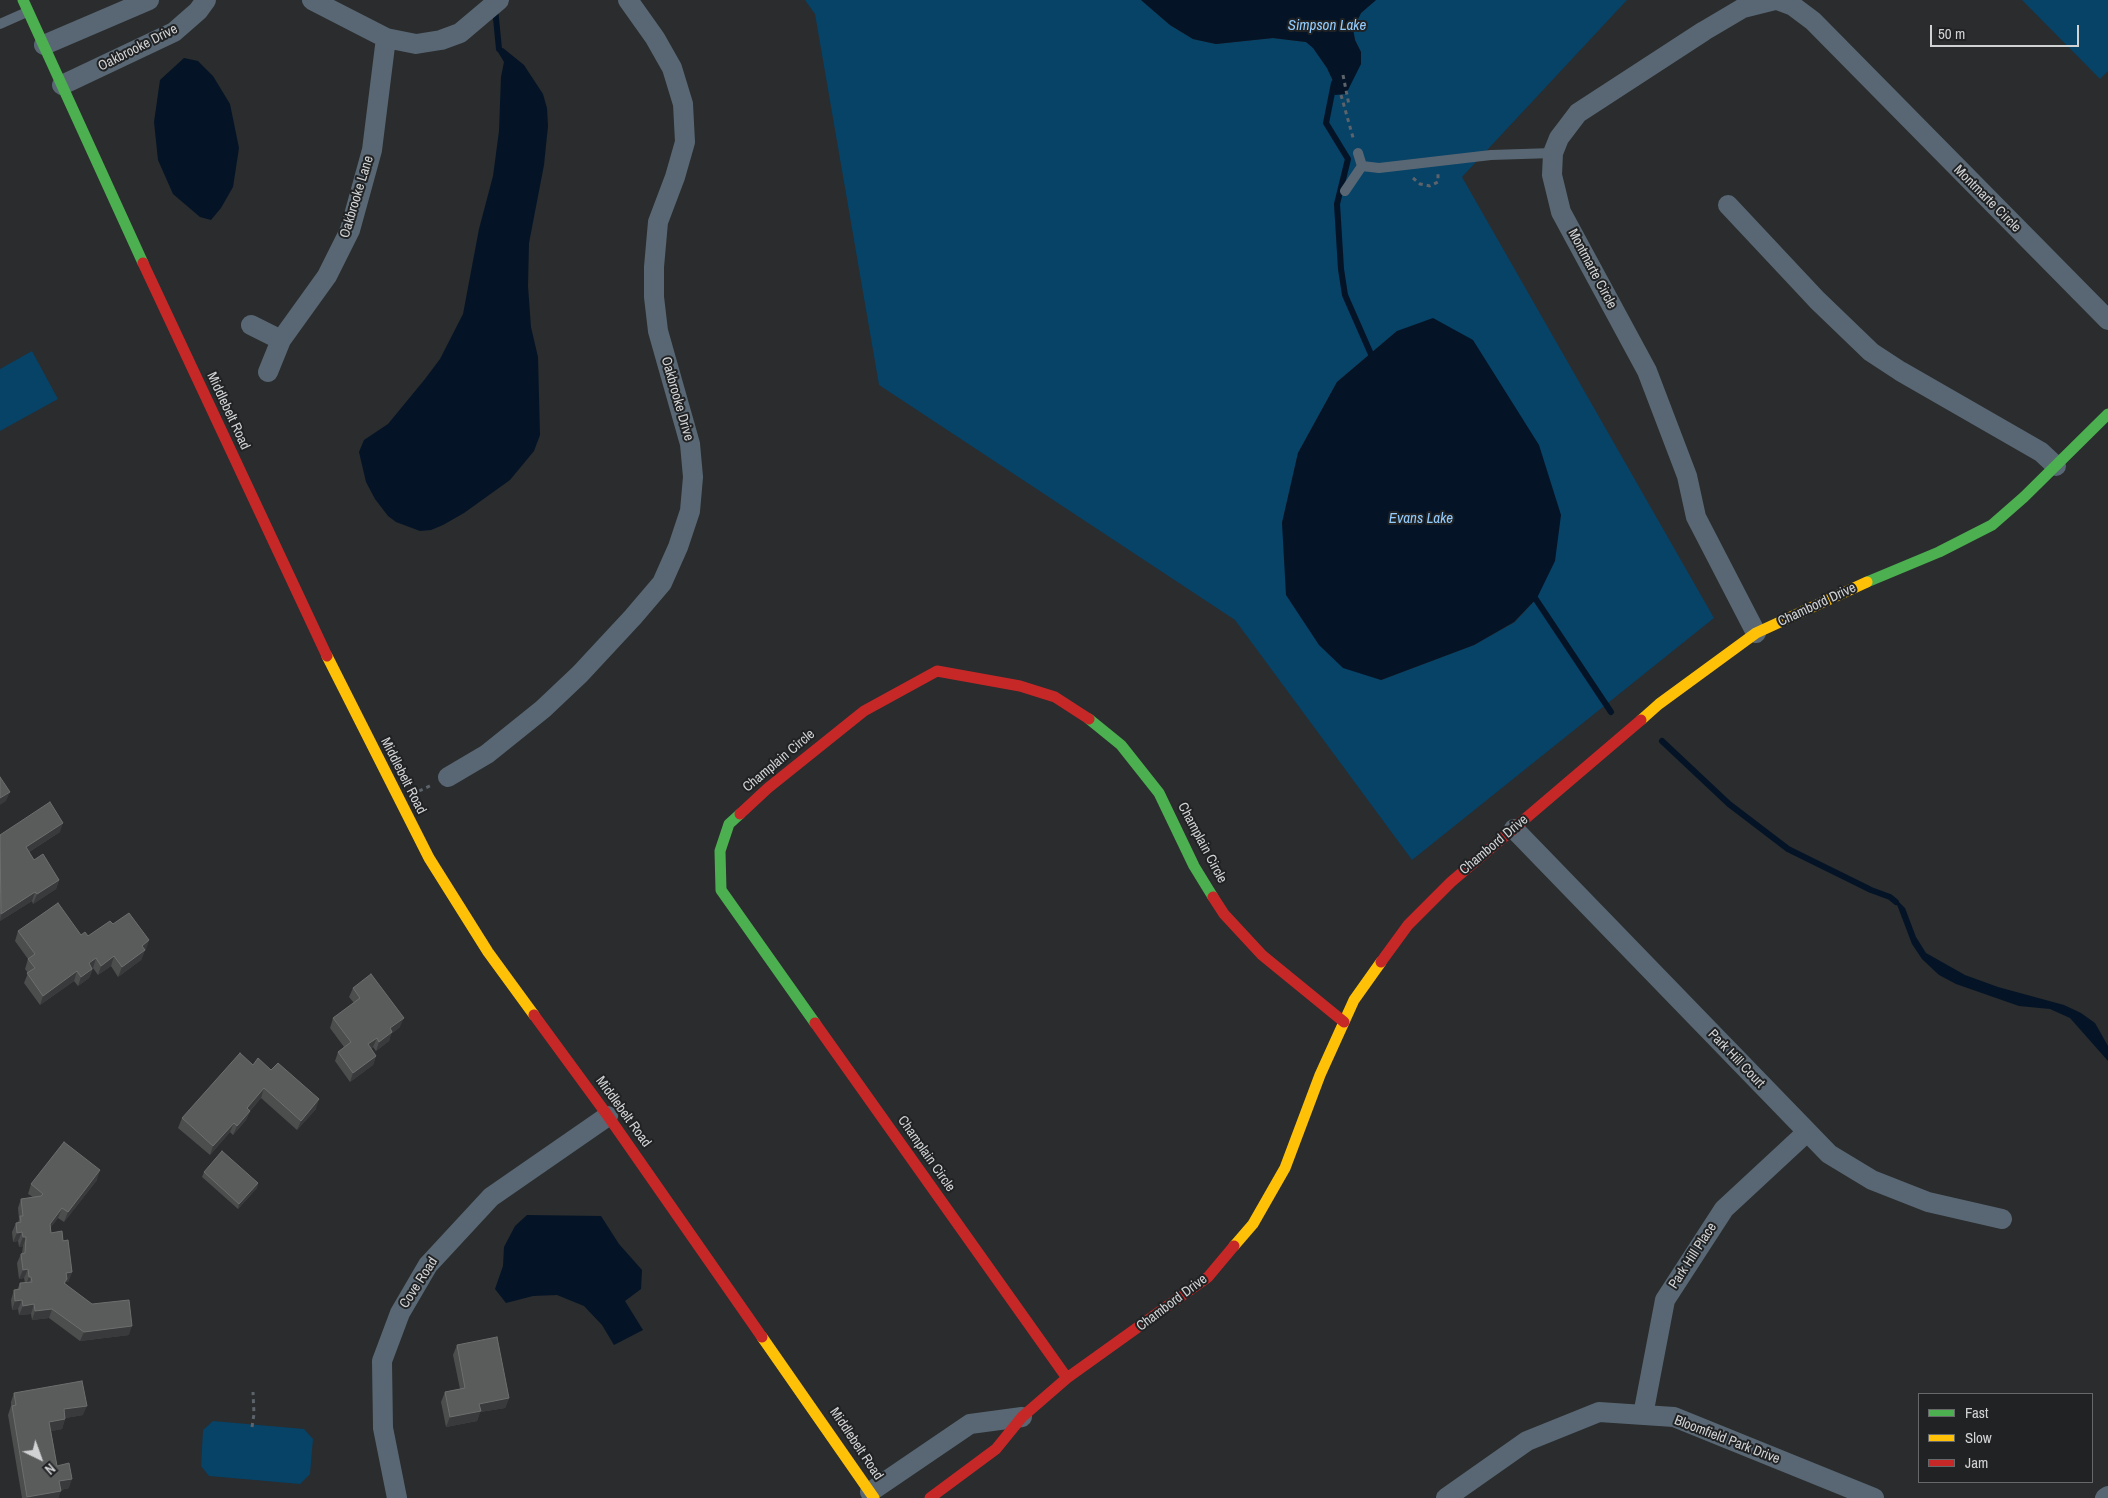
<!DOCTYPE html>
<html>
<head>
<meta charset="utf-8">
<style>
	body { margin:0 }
	#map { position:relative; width:2108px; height:1498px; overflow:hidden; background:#2a2c2d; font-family:"Archivo Narrow",sans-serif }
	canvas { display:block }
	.legend { position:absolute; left:1918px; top:1393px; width:175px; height:90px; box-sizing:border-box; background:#202224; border:1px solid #66686a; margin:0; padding:6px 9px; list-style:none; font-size:15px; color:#d0d2d3 }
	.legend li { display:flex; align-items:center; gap:10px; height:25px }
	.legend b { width:25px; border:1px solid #66686a }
	.north { position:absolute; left:15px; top:1433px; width:50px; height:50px; -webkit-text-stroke:4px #202224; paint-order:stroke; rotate:138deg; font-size:14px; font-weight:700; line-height:20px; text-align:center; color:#d0d2d3 }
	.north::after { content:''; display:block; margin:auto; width:18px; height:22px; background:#d0d2d3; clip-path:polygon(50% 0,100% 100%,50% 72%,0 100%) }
	.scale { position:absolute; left:1930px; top:25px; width:149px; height:22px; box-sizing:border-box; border:2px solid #d0d2d3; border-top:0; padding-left:6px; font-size:15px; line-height:18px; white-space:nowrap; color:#d0d2d3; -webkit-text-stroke:4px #202224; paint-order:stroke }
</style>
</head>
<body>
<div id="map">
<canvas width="2108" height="1498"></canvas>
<ul class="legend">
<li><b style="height:6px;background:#4caf50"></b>Fast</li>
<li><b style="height:6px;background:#ffc107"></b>Slow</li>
<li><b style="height:6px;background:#c62828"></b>Jam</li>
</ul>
<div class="north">N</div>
<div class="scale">50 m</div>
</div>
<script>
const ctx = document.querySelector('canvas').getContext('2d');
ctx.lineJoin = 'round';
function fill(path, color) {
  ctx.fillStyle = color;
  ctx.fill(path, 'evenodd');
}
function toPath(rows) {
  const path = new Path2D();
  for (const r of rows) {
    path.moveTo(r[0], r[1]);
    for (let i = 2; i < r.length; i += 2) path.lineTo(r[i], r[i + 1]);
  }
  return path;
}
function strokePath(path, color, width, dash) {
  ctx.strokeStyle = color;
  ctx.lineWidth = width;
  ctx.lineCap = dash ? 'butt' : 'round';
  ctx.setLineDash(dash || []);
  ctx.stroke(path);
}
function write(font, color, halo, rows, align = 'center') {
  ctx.font = font + ' "Archivo Narrow",sans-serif';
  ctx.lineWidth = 4;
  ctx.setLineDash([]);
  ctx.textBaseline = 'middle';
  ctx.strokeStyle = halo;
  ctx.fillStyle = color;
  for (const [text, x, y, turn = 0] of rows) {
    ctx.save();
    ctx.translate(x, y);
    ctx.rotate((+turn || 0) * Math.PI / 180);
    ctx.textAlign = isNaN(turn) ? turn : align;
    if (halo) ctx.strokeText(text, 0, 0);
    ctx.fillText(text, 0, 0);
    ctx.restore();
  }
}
const green = toPath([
	[805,0,1141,0,1170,25,1193,39,1216,44,1273,38,1306,42,1313,47,1327,68,1334,83,1335,94,1361,64,1361,52,1355,40,1353,29,1361,13,1376,0,1627,0,1462,177,1714,618,1412,860,1235,620,879,385,815,14],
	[1397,331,1537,598,1515,622,1474,645,1381,680,1282,523,1298,453,1337,382],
	[2022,0,2108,0,2108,71,2100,79],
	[32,351,58,399,0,431,0,369],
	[213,1421,304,1429,313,1439,310,1474,300,1484,209,1476,201,1466,203,1430]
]);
const water = toPath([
	[1141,0,1376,0,1361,13,1353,29,1355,40,1361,52,1361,64,1346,94,1335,95,1334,83,1327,68,1313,48,1306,42,1273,38,1216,44,1193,39,1170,25],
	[503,48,524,65,543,94,547,108,548,126,544,165,529,243,528,286,531,327,538,357,540,435,534,451,510,480,464,513,443,525,431,530,420,531,396,522,388,516,375,499,366,482,359,452,364,440,388,424,425,379,440,359,463,314,479,229,493,176,499,131,501,77,504,62,498,52,499,49],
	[184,58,198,61,213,76,230,104,239,148,233,187,221,208,211,220,200,217,173,194,158,160,154,122,160,80],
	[1433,318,1473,340,1539,445,1561,515,1555,561,1537,598,1514,622,1474,645,1381,680,1343,668,1319,645,1286,595,1282,523,1298,453,1337,382,1397,331],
	[1898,901,1905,908,1916,937,1926,953,1965,975,1998,987,2064,1005,2081,1013,2095,1023,2108,1046,2108,1061,2070,1018,2050,1009,2019,1006,1956,984,1939,975,1922,959,1912,944,1896,902],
	[527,1215,601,1216,619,1244,642,1270,641,1289,625,1301,643,1330,614,1345,602,1325,584,1306,557,1295,533,1296,506,1303,495,1289,503,1266,504,1247,515,1226]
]);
const stream = toPath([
	[495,8,499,49],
	[1334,83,1326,123,1348,159,1337,204,1341,269,1345,295,1374,361],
	[1531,592,1611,712],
	[1662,741,1729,804,1788,849,1871,890,1890,897,1896,902]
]);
const path = toPath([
	[1343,75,1349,105],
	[1341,95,1354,141],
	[1413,178,1420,184,1430,186,1438,182,1438,174],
	[419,791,432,785],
	[252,1427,254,1414,253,1392]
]);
const lane = toPath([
	[0,24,27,12],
	[1358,153,1362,166,1379,168,1491,155,1553,153],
	[1345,191,1362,166]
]);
const street = toPath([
	[312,0,386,38,416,44,441,40,460,33,499,0],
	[1777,0,1793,6,1813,21,2108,320],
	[44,45,149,0],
	[62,85,174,32,198,11,206,0],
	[1728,205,1817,300,1871,352,1900,371,2041,452,2056,466],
	[251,325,281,340],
	[268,372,281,340,327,276,350,230,372,150,386,38],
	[1756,633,1696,517,1687,476,1647,371,1561,212,1552,175,1553,153,1559,138,1578,113,1704,31,1743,8,1775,0],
	[448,777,487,754,543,709,580,674,633,617,662,583,678,547,690,511,693,477,690,444,658,331,654,297,654,267,658,222,675,177,685,142,683,104,672,68,655,38,628,0],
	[1514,829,1829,1154,1872,1180,1928,1202,2002,1219],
	[1643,1415,1665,1300,1724,1209,1807,1132],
	[870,1492,970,1424,1022,1417],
	[397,1498,383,1428,382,1361,400,1313,428,1265,491,1197,608,1116],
	[1446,1498,1527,1441,1599,1412,1674,1417,1874,1498],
	[2105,1498,2108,1496]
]);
const fast = toPath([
	[23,0,143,263],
	[1867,582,1939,552,1992,525,2024,497,2108,414],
	[1089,719,1121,745,1159,793,1194,866,1213,897],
	[740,814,729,824,720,851,721,890,815,1023]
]);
const slow = toPath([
	[327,656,429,858,488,952,534,1015],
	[1641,720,1659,704,1756,633,1867,582],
	[1234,1246,1253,1224,1285,1168,1320,1075,1354,1000,1381,962],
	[762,1337,874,1498]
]);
const jam = toPath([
	[143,263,327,656],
	[740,814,768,788,864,711,937,671,1020,686,1055,697,1089,719],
	[1213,897,1224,914,1262,955,1344,1022],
	[1381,962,1408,925,1451,882,1641,720],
	[534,1015,608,1116,762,1337],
	[815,1023,1067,1378],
	[930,1498,996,1449,1022,1417,1067,1378,1208,1277,1234,1246]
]);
const wall = toPath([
	[60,832,29,852,34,860,59,880,56,889,33,904,32,901,0,921,0,835],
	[113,924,149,940,141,960,118,977,111,966,98,975,93,968,89,978,78,986,74,981,40,1005,24,983,28,973,25,969,28,959,15,941,18,931,81,935,88,936],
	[353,988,400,1027,391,1034,389,1041,376,1051,373,1047,371,1049,376,1056,373,1065,350,1082,335,1061,338,1052,344,1047,330,1028,333,1018,354,1003,349,997],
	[253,1065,316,1109,297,1130,261,1098,250,1111,246,1120,233,1135,230,1132,210,1155,178,1128,182,1118],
	[204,1172,258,1183,257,1188,238,1209,202,1177],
	[97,1180,64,1222,58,1218,50,1228,51,1233,63,1241,72,1272,68,1282,66,1282,65,1284,129,1335,80,1341,49,1318,32,1320,31,1314,19,1315,18,1309,12,1310,11,1300,14,1290,17,1290,20,1283,25,1283,24,1278,19,1279,17,1263,21,1254,22,1253,23,1246,19,1247,18,1241,13,1242,12,1232,16,1223,18,1223,19,1219,18,1208,21,1199,33,1197,28,1194,31,1184],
	[457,1345,509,1398,505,1408,480,1412,477,1421,446,1427,441,1402,445,1392,460,1389,453,1355],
	[14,1393,83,1415,65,1418,65,1419,62,1429,51,1431,57,1466,69,1488,61,1490,58,1498,22,1498,8,1415,11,1406,11,1402]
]);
const shadedWall = toPath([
	[10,792,6,801,0,805,0,798],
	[63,823,60,832,22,856,26,847],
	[59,880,56,889,33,904,37,894],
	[35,892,32,901,0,921,1,914],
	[149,940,146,950,138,955,142,946],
	[145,950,141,960,118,977,122,967],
	[114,956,111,966,98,975,101,966],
	[96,958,93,968,85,973,89,963],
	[92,969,89,978,78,986,81,977],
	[77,971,74,981,40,1005,43,996],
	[404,1018,400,1027,391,1034,389,1041,376,1051,379,1042,390,1028],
	[377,1038,373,1047,364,1054,368,1044],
	[376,1056,373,1065,350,1082,353,1073],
	[264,1088,261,1098,243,1118,247,1108],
	[319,1099,316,1109,297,1130,301,1121],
	[250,1111,246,1120,233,1135,237,1126],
	[234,1123,230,1132,210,1155,213,1146],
	[100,1170,97,1180,64,1222,68,1212],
	[258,1183,257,1188,238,1209,239,1204],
	[62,1208,58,1218,46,1233,50,1224],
	[22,1232,18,1241,13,1242,17,1233],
	[23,1237,26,1237,23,1246,19,1247],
	[28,1269,24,1278,19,1279,23,1270],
	[72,1272,68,1282,66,1282,64,1288,60,1292,66,1273],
	[29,1277,31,1277,28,1287,25,1287],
	[22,1300,18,1309,12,1310,15,1301],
	[34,1304,31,1314,19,1315,23,1306],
	[52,1309,49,1318,32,1320,35,1311],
	[132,1326,129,1335,80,1341,84,1332],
	[509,1398,505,1408,480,1412,477,1421,446,1427,450,1417,479,1404],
	[87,1406,83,1415,60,1419,64,1409],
	[65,1419,62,1429,46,1432,49,1422],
	[72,1479,69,1488,56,1491,59,1481],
	[61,1491,58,1498,27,1498,27,1497]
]);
const building = toPath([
	[0,777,10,792,0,798,0,777],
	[50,802,63,823,26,847,34,860,43,854,59,880,37,894,35,892,1,914,0,835,50,802],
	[58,903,81,935,85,932,88,936,110,921,113,924,129,913,149,940,142,946,145,950,122,967,114,956,101,966,96,958,89,963,92,969,81,977,77,971,43,996,27,973,35,968,28,959,35,954,18,931,58,903],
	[371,974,404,1018,390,1028,392,1032,379,1042,377,1038,368,1044,376,1056,353,1073,338,1052,351,1042,333,1018,360,998,353,988,371,974],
	[240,1053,253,1065,258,1058,271,1070,278,1063,319,1099,301,1121,264,1088,247,1108,250,1111,237,1126,234,1123,213,1146,182,1118,240,1053],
	[64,1142,100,1170,68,1212,62,1208,50,1224,51,1233,62,1231,63,1241,68,1240,72,1272,66,1273,67,1279,64,1283,92,1304,129,1300,132,1326,84,1332,52,1309,35,1311,34,1304,23,1306,22,1300,15,1301,14,1290,20,1289,20,1283,32,1282,31,1277,29,1277,28,1269,23,1270,21,1254,25,1253,26,1237,23,1237,22,1232,17,1233,16,1223,21,1222,20,1216,23,1216,21,1199,41,1196,43,1194,31,1184,64,1142],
	[222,1151,258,1183,239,1204,204,1172,222,1151],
	[497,1337,509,1398,479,1404,481,1411,450,1417,445,1392,465,1388,457,1345,497,1337],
	[82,1381,87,1406,64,1409,65,1419,49,1422,57,1466,69,1463,72,1479,59,1481,61,1491,27,1497,12,1406,16,1405,14,1393,82,1381]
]);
const streetNames = [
	["Oakbrooke Drive",138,48,-27],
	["Oakbrooke Lane",357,197,-73],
	["Montmarte Circle",1987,199,45],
	["Montmarte Circle",1592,269,62],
	["Oakbrooke Drive",677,399,74],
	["Middlebelt Road",228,411,65],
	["Chambord Drive",1817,605,-25],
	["Champlain Circle",779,761,-40],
	["Middlebelt Road",403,776,63],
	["Champlain Circle",1202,843,62],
	["Chambord Drive",1494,845,-40],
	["Park Hill Court",1736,1059,46],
	["Middlebelt Road",623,1112,54],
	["Champlain Circle",926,1154,55],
	["Park Hill Place",1693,1256,-57],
	["Cove Road",419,1283,-57],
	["Chambord Drive",1172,1303,-37],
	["Bloomfield Park Drive",1727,1440,21],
	["Middlebelt Road",856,1444,56]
];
const waterNames = [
	["Simpson Lake",1327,26],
	["Evans Lake",1421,519]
];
fill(green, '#074267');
fill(water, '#041426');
strokePath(stream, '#041426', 6);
strokePath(path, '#5c636a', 3, [4, 4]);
strokePath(lane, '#586773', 10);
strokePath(street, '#586773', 20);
strokePath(fast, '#4caf50', 11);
strokePath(slow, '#ffc107', 11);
strokePath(jam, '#c62828', 11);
fill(wall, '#4c4e4e');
fill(shadedWall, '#383a3b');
fill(building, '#5a5c5c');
strokePath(building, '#6d6f6f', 1);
write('14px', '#d0d2d3', '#202224', streetNames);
write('italic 15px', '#93cdff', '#202224', waterNames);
</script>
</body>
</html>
